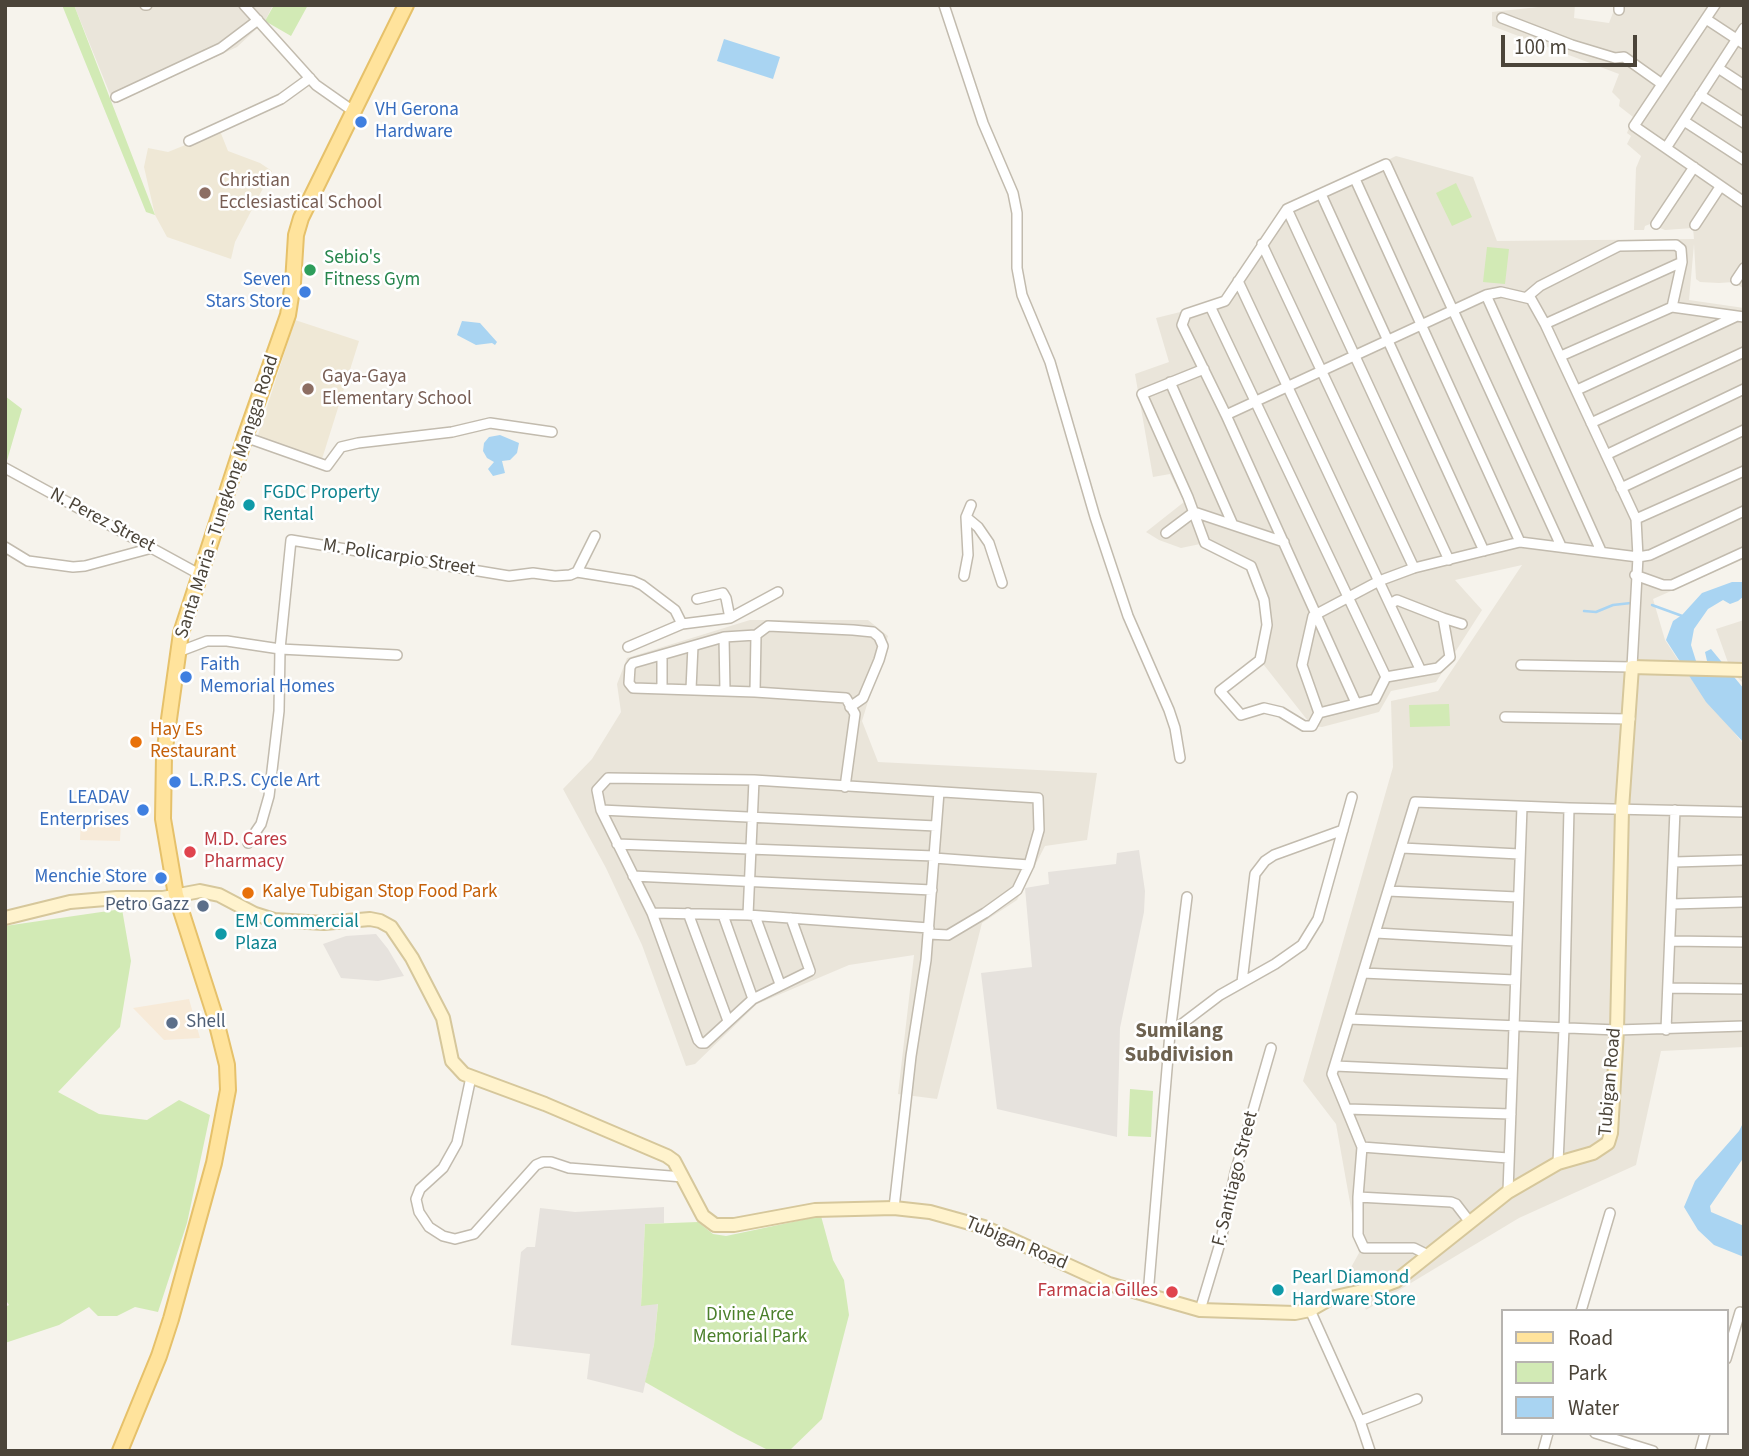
<!DOCTYPE html>
<html>
<head>
<meta charset="utf-8">
<style>
	body { margin:0 }
	#map { position:relative; width:1749px; height:1456px; overflow:hidden; background:#f6f3ec; font-family:"Source Sans 3",sans-serif }
	canvas { display:block }
	.frame { position:absolute; inset:0; border:7px solid #4b4439; pointer-events:none }
	.legend { position:absolute; left:1501px; top:1309px; width:228px; height:126px; box-sizing:border-box; background:#fff; border:2px solid #b7b4b0; margin:0; padding:9px 12px; list-style:none; font-size:21px; color:#4b4439 }
	.legend li { display:flex; align-items:center; gap:14px; height:35px }
	.legend b { width:35px; border:2px solid #b7b4b0 }
	.scale { position:absolute; left:1501px; top:35px; width:136px; height:32px; box-sizing:border-box; border:4px solid #4b4439; border-top:0; padding-left:9px; font-size:21px; line-height:24px; white-space:nowrap; color:#4b4439; -webkit-text-stroke:5px #fff; paint-order:stroke }
</style>
</head>
<body>
<div id="map">
<canvas width="1749" height="1456"></canvas>
<div class="frame"></div>
<ul class="legend">
<li><b style="height:9px;background:#ffe39c"></b>Road</li>
<li><b style="height:19px;background:#d2eab5"></b>Park</li>
<li><b style="height:19px;background:#a9d4f2"></b>Water</li>
</ul>
<div class="scale">100 m</div>
</div>
<script>
const ctx = document.querySelector('canvas').getContext('2d');
ctx.lineJoin = 'round';
function fill(path, color) {
  ctx.fillStyle = color;
  ctx.fill(path, 'evenodd');
}
function toPath(rows) {
  const path = new Path2D();
  for (const r of rows) {
    path.moveTo(r[0], r[1]);
    for (let i = 2; i < r.length; i += 2) path.lineTo(r[i], r[i + 1]);
  }
  return path;
}
function strokePath(path, color, width, dash) {
  ctx.strokeStyle = color;
  ctx.lineWidth = width;
  ctx.lineCap = dash ? 'butt' : 'round';
  ctx.setLineDash(dash || []);
  ctx.stroke(path);
}
function write(font, color, halo, rows, align = 'center') {
  ctx.font = font + ' "Source Sans 3",sans-serif';
  ctx.lineWidth = 5;
  ctx.setLineDash([]);
  ctx.textBaseline = 'middle';
  ctx.strokeStyle = halo;
  ctx.fillStyle = color;
  for (const [text, x, y, turn = 0] of rows) {
    ctx.save();
    ctx.translate(x, y);
    ctx.rotate((+turn || 0) * Math.PI / 180);
    ctx.textAlign = isNaN(turn) ? turn : align;
    if (halo) ctx.strokeText(text, 0, 0);
    ctx.fillText(text, 0, 0);
    ctx.restore();
  }
}
const residential = toPath([
	[74,5,273,5,265,21,237,47,114,104],
	[1557,5,1575,5,1574,18,1609,23,1616,5,1744,5,1744,289,1734,282,1719,283,1700,282,1696,279,1694,244,1689,300,1744,308,1744,559,1653,599,1665,640,1684,669,1744,745,1744,1047,1661,1051,1636,1165,1519,1218,1366,1310,1349,1271,1359,1253,1336,1124,1303,1081,1393,767,1391,701,1438,691,1522,565,1455,580,1482,610,1436,682,1391,691,1379,712,1322,727,1312,726,1260,660,1267,625,1250,566,1205,543,1181,548,1159,540,1146,532,1184,502,1170,474,1153,477,1135,374,1169,362,1156,318,1225,301,1287,209,1396,156,1473,177,1497,241,1694,239,1693,228,1665,230,1650,224,1645,226,1644,230,1634,230,1636,168,1641,156,1627,144,1631,136,1627,133,1633,117,1619,106,1620,100,1612,92,1619,74,1492,26,1492,12],
	[750,620,868,620,888,636,862,721,878,762,1097,773,1087,840,1045,846,1017,900,982,923,937,1099,898,1094,914,955,849,965,757,1004,695,1064,686,1066,642,945,606,868,563,789,592,759,621,712,617,684,627,658],
	[1744,620,1744,684,1731,671,1716,629]
]);
const commercial = toPath([
	[81,818,121,819,120,841,80,840],
	[189,999,200,1038,164,1040,133,1008]
]);
const industrial = toPath([
	[1139,850,1145,891,1144,912,1120,1028,1117,1137,997,1109,981,973,1032,967,1025,888,1049,884,1048,872,1116,864,1117,853],
	[376,934,388,949,404,976,378,981,341,978,323,944,346,936],
	[664,1207,664,1223,645,1224,641,1305,658,1303,654,1345,643,1393,587,1379,590,1354,511,1345,521,1252,527,1247,535,1247,540,1208,575,1212]
]);
const education = toPath([
	[220,131,228,151,260,163,272,171,235,242,231,259,167,237,155,215,144,167,148,148,168,152],
	[295,320,359,341,322,459,257,438]
]);
const green = toPath([
	[62,5,74,5,155,215,146,212],
	[274,5,308,5,291,36,265,21],
	[1456,183,1472,217,1452,226,1436,193],
	[1487,247,1509,249,1505,284,1483,282],
	[5,396,22,409,6,464,5,463],
	[1449,704,1450,726,1410,727,1409,705],
	[122,909,131,961,120,1027,58,1092,99,1114,147,1120,179,1100,210,1115,187,1223,158,1312,135,1307,117,1316,98,1316,89,1307,59,1325,5,1343,5,1307,9,1305,5,1299,5,926],
	[1130,1089,1153,1091,1151,1137,1128,1136],
	[821,1216,833,1260,844,1280,849,1315,822,1419,789,1451,770,1451,738,1435,645,1382,654,1345,658,1304,641,1306,645,1224,698,1222,713,1234,726,1236]
]);
const water = toPath([
	[724,39,780,57,773,79,717,61],
	[462,321,480,323,497,342,495,345,492,343,476,345,457,335],
	[500,435,519,443,517,453,510,460,502,461,505,473,493,476,488,469,494,462,487,458,483,451,484,443,489,437],
	[1732,582,1744,582,1744,596,1738,601,1730,604,1723,600,1708,609,1694,629,1691,645,1696,661,1707,661,1705,652,1711,649,1744,689,1744,743,1706,702,1666,640,1673,621,1682,615,1702,593],
	[1744,1121,1744,1157,1710,1206,1711,1212,1744,1226,1744,1257,1714,1245,1698,1230,1684,1207,1695,1181,1739,1131]
]);
const stream = toPath([
	[1652,605,1685,617],
	[1584,611,1596,612,1613,605,1631,603]
]);
const street = toPath([
	[145,5,147,5],
	[244,5,316,85,353,111],
	[944,5,983,123,1013,193,1017,213,1017,268,1022,295,1050,362,1095,517,1128,616,1169,710,1175,728,1180,758],
	[1619,5,1619,10],
	[1715,5,1634,126,1744,202],
	[1502,18,1572,45,1615,58,1624,57,1662,84],
	[1706,19,1744,44],
	[1718,68,1744,85],
	[1700,95,1744,123],
	[116,97,221,48,258,20],
	[1684,121,1744,160],
	[189,141,281,99,310,78],
	[1666,148,1744,28],
	[1355,179,1520,542],
	[1321,194,1484,551],
	[1287,209,1449,560],
	[1656,224,1694,167],
	[1695,225,1720,187],
	[1262,244,1414,568],
	[1736,280,1744,268],
	[1238,281,1421,671],
	[1486,295,1601,551],
	[1527,297,1540,286,1619,246,1676,245,1681,249,1682,262,1672,307,1744,317],
	[1210,306,1386,677],
	[1545,324,1682,262],
	[1561,356,1672,307],
	[1204,369,1142,394,1188,497,1205,543,1251,566,1264,600,1267,625,1260,660,1220,691,1241,715,1264,708,1281,712,1304,726,1312,726,1319,713],
	[1170,382,1233,525],
	[1577,390,1735,317],
	[1226,415,1486,295,1501,292,1531,299,1545,324,1636,519,1638,557,1632,667,1521,665],
	[1591,423,1744,352],
	[245,437,327,466,341,447,358,443,452,432,490,423,552,432],
	[1606,455,1744,389],
	[5,468,199,574],
	[1621,488,1744,430],
	[1194,512,1284,542],
	[966,517,978,527,989,543,1002,583],
	[1636,519,1744,471],
	[1166,533,1194,512],
	[5,547,28,561,73,567,85,566,152,548],
	[577,572,633,581,642,585,675,610,682,624],
	[1635,575,1663,585,1672,585,1744,552],
	[964,576,968,555,966,517,971,505],
	[697,599,723,593,726,598,730,618],
	[1390,604,1397,600,1443,618,1450,657,1438,668,1386,677,1375,699,1319,713,1302,665,1313,616,1379,581,1414,568,1520,542,1638,557,1650,555,1744,511],
	[1443,618,1462,624],
	[756,635,768,626,853,630,873,632,879,637,883,646,879,660,863,698,850,707],
	[724,637,725,691],
	[628,647,682,624,730,618,778,592],
	[178,652,207,641,227,641,280,649,397,655],
	[662,689,662,655],
	[691,689,693,646],
	[755,692,756,635,724,637,633,663,630,667,629,683,633,688,755,692,846,698,855,714,845,787],
	[1356,703,1226,415,1182,325,1186,314,1225,301,1287,209,1386,164,1561,546],
	[1505,717,1630,719],
	[601,810,936,826],
	[248,843,261,824,269,796,279,711,280,649,291,540,509,576,533,573,555,576,570,575,577,572,595,536],
	[617,844,934,856],
	[1402,848,1519,854],
	[934,858,1029,865],
	[1674,862,1744,860],
	[633,876,932,890],
	[1388,891,1517,897],
	[1672,904,1744,902],
	[652,913,748,915,929,928],
	[688,913,728,1021],
	[723,915,753,999],
	[748,915,754,780],
	[755,916,780,984],
	[791,918,810,971,753,999,705,1043,701,1043,698,1040,652,913,601,810,597,790,608,778,754,780,1038,798,1039,830,1029,865,1017,890,985,913,948,935,929,934],
	[1376,933,1515,941],
	[1670,941,1744,942],
	[1363,973,1515,980],
	[1242,982,1255,874,1265,861,1274,855,1343,830],
	[1668,988,1744,989],
	[1349,1019,1617,1030,1744,1026],
	[1666,1030,1675,810],
	[1170,1033,1220,995,1275,964,1302,945,1318,919,1352,797],
	[1335,1066,1512,1074],
	[471,1077,457,1143,443,1168,420,1189,416,1199,419,1212,429,1227,443,1236,455,1239,474,1234,536,1165,543,1162,551,1162,569,1168,683,1177],
	[1347,1109,1511,1114],
	[1362,1147,1508,1158],
	[1558,1163,1564,1028,1569,808],
	[1508,1192,1522,807],
	[1358,1197,1451,1202,1456,1204,1469,1221],
	[894,1208,911,1056,926,960,939,792],
	[1428,1255,1414,1248,1364,1248,1358,1235,1358,1197,1362,1147,1332,1074,1415,802,1569,808,1744,812],
	[1148,1295,1170,1033,1187,897],
	[1200,1310,1221,1240,1235,1173,1271,1048],
	[1310,1310,1360,1421,1370,1451],
	[1581,1311,1610,1213],
	[1726,1359,1740,1312],
	[1360,1421,1417,1399],
	[1595,1433,1653,1451],
	[1543,1451,1548,1433],
	[1700,1451,1705,1433]
]);
const secondary = toPath([
	[5,918,70,902,117,898,163,898,200,891,219,895,255,914,274,920,324,923,370,919,380,921,391,927,412,958,443,1018,452,1061,464,1074,545,1104,667,1156,674,1161,703,1216,715,1225,734,1225,815,1210,894,1208,930,1212,984,1227,1109,1284,1200,1310,1295,1313,1310,1310,1331,1298,1380,1287,1396,1281,1508,1192,1558,1163,1593,1153,1608,1143,1611,1133,1617,1030,1622,809,1632,667,1744,670]
]);
const primary = toPath([
	[120,1451,159,1356,171,1319,214,1163,228,1090,227,1065,214,1013,176,895,163,819,164,755,181,633,245,437,288,315,293,283,296,235,301,218,406,5]
]);
const markers = [
	[361,122,7,"#3f7fe0"],
	[205,193,7,"#8d6e63"],
	[310,270,7,"#2e9e5b"],
	[305,292,7,"#3f7fe0"],
	[308,389,7,"#8d6e63"],
	[249,505,7,"#0f9aa8"],
	[186,677,7,"#3f7fe0"],
	[136,742,7,"#e8710a"],
	[175,782,7,"#3f7fe0"],
	[143,810,7,"#3f7fe0"],
	[190,852,7,"#e0444e"],
	[161,878,7,"#3f7fe0"],
	[248,893,7,"#e8710a"],
	[203,906,7,"#5c6f8a"],
	[221,934,7,"#0f9aa8"],
	[172,1023,7,"#5c6f8a"],
	[1278,1290,7,"#0f9aa8"],
	[1172,1292,7,"#e0444e"]
];
const shopNames = [
	["VH Gerona",375,111],
	["Hardware",375,133],
	["Seven",291,281,"right"],
	["Stars Store",291,303,"right"],
	["Faith",200,666],
	["Memorial Homes",200,688],
	["L.R.P.S. Cycle Art",189,782],
	["LEADAV",129,799,"right"],
	["Enterprises",129,821,"right"],
	["Menchie Store",147,878,"right"]
];
const educationNames = [
	["Christian",219,182],
	["Ecclesiastical School",219,204],
	["Gaya-Gaya",322,378],
	["Elementary School",322,400]
];
const leisureNames = [
	["Sebio's",324,259],
	["Fitness Gym",324,281]
];
const cultureNames = [
	["FGDC Property",263,494],
	["Rental",263,516],
	["EM Commercial",235,923],
	["Plaza",235,945],
	["Pearl Diamond",1292,1279],
	["Hardware Store",1292,1301]
];
const streetNames = [
	["Santa Maria - Tungkong Mangga Road",228,497,-72],
	["N. Perez Street",102,521,28],
	["M. Policarpio Street",399,558,9],
	["Tubigan Road",1611,1082,-85],
	["F. Santiago Street",1236,1179,-76],
	["Tubigan Road",1016,1244,23]
];
const foodNames = [
	["Hay Es",150,731],
	["Restaurant",150,753],
	["Kalye Tubigan Stop Food Park",262,893]
];
const healthNames = [
	["M.D. Cares",204,841],
	["Pharmacy",204,863],
	["Farmacia Gilles",1158,1292,"right"]
];
const serviceNames = [
	["Petro Gazz",189,906],
	["Shell",186,1023,"left"]
];
const parkNames = [
	["Divine Arce",750,1316],
	["Memorial Park",750,1338]
];
const neighbourhoodNames = [
	["Sumilang",1179,1032],
	["Subdivision",1179,1056]
];
fill(residential, '#eae5da');
fill(commercial, '#f7ead8');
fill(industrial, '#e6e2dd');
fill(education, '#efe8d6');
fill(green, '#d2eab5');
fill(water, '#a9d4f2');
strokePath(stream, '#a9d4f2', 2.5);
strokePath(street, '#c2bbae', 12);
strokePath(secondary, '#d6c79b', 16);
strokePath(primary, '#e6c16a', 18);
strokePath(street, '#fff', 9);
strokePath(secondary, '#fff3cd', 12);
strokePath(primary, '#ffe39c', 14);
for (const [x, y, r, color] of markers) {
  const dot = new Path2D();
  dot.arc(x, y, r, 0, 2 * Math.PI);
  ctx.fillStyle = color;
  ctx.fill(dot);
  strokePath(dot, '#fff', 2.5);
}
write('19px', '#366cbe', '#fff', shopNames, 'left');
write('19px', '#785e54', '#fff', educationNames, 'left');
write('19px', '#27864d', '#fff', leisureNames, 'left');
write('19px', '#0d838f', '#fff', cultureNames, 'left');
write('19px', '#4b4439', '#fff', streetNames);
write('19px', '#c56008', '#fff', foodNames, 'left');
write('19px', '#be3a42', '#fff', healthNames, 'left');
write('19px', '#4e5e75', '#fff', serviceNames, 'right');
write('19px', '#4a7f2a', '#fff', parkNames);
write('bold 21px', '#6e6250', '#fff', neighbourhoodNames);
</script>
</body>
</html>
